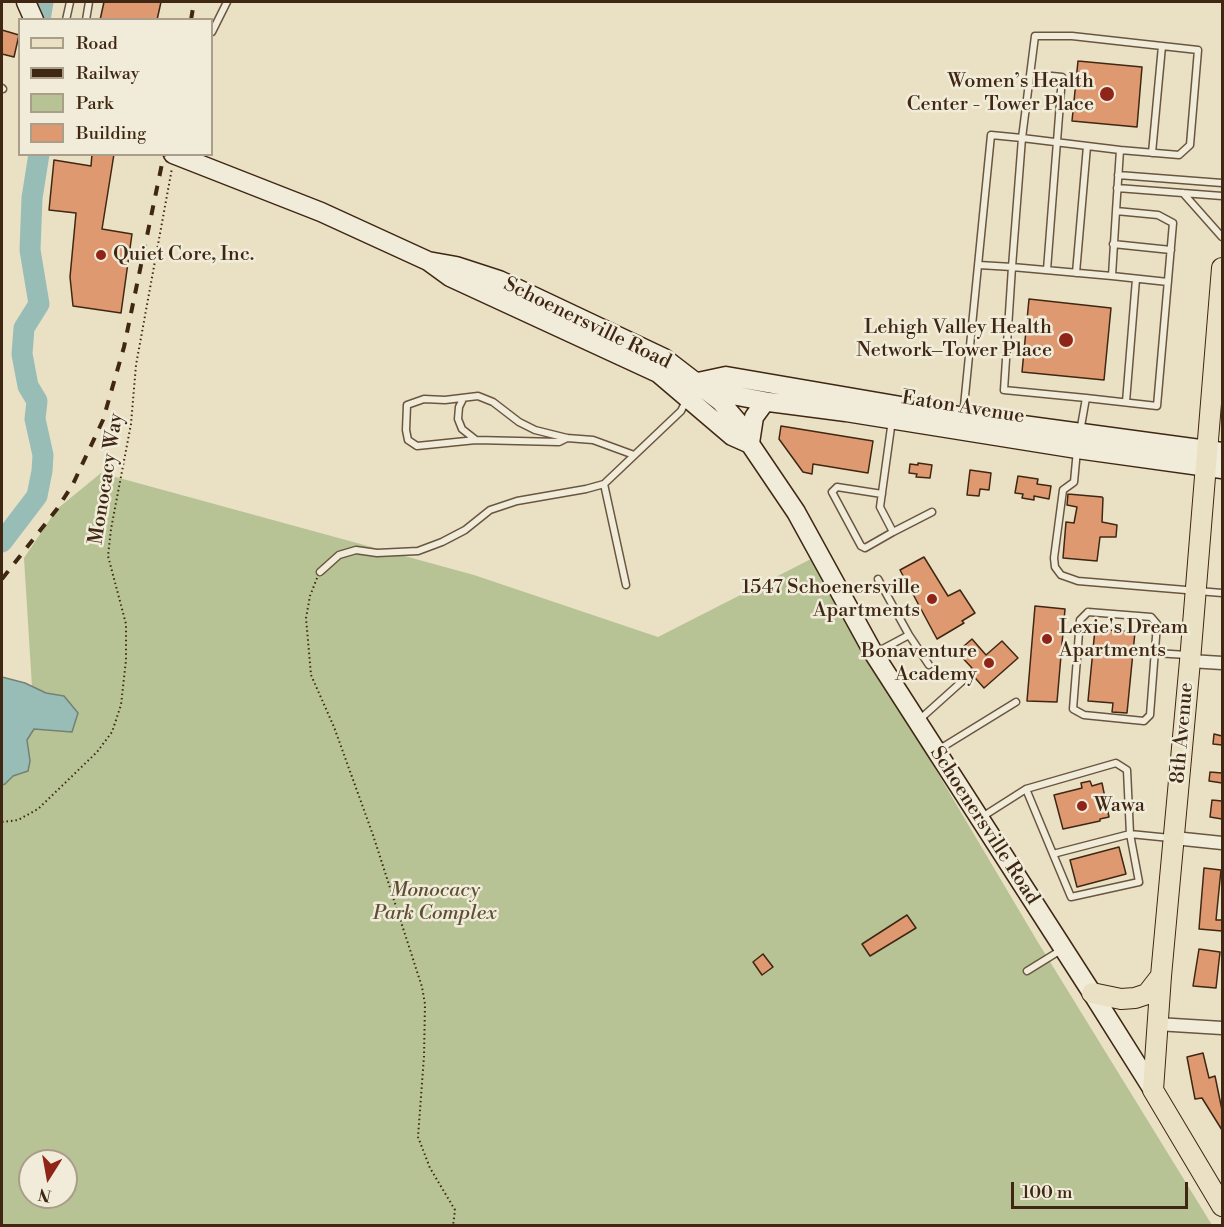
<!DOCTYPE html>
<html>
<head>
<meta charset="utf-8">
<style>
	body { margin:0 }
	#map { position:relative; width:1224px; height:1227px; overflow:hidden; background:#eae1c5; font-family:"Libre Bodoni",serif }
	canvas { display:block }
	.frame { position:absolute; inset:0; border:3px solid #3f2713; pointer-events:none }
	.legend { position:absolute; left:18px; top:18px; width:195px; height:138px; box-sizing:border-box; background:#f1ecd9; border:2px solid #aa9d8a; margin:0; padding:8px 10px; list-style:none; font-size:18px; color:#3f2713 }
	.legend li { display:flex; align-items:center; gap:12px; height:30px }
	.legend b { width:30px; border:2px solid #aa9d8a }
	.north { position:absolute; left:18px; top:1149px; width:60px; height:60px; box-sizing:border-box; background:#f1ecd9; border:2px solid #aa9d8a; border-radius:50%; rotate:191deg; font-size:16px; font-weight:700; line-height:24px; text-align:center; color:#3f2713 }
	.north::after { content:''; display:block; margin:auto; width:21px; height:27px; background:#8f2418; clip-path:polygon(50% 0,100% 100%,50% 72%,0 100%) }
	.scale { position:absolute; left:1011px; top:1182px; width:177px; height:27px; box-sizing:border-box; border:3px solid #3f2713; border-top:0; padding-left:8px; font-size:18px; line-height:21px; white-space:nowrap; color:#3f2713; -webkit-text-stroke:4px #f1ecd9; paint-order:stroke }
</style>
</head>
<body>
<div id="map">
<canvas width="1224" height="1227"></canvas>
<div class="frame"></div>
<ul class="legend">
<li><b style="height:8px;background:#eae1c5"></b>Road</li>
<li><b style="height:8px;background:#3f2713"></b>Railway</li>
<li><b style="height:16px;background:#b7c395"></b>Park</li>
<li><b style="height:16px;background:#de9971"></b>Building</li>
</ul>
<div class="north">N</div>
<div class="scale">100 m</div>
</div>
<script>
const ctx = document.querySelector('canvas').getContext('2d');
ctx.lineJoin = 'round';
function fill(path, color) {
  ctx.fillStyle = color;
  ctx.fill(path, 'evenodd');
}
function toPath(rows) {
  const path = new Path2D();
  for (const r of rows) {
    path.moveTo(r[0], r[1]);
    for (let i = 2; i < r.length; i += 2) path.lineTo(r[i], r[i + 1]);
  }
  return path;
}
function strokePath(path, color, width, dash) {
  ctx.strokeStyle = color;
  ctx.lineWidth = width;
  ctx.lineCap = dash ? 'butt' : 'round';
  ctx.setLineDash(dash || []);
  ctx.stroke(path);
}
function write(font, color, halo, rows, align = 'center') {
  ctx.font = font + ' "Libre Bodoni",serif';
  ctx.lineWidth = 5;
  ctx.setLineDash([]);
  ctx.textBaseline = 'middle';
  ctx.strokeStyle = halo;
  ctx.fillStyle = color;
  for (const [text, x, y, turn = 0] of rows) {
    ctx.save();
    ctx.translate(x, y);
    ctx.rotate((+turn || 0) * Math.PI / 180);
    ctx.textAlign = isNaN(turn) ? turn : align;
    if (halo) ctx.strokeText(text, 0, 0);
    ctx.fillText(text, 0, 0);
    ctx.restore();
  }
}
const green = toPath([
	[101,473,474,575,658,637,811,559,1036,939,1212,1225,2,1225,2,779,32,687,24,558,57,509],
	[30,1161,66,1161,66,1197,30,1197]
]);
const water = toPath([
	[2,677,25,683,46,693,64,696,78,713,72,732,34,729,27,740,30,761,28,771,13,776,5,784,2,785,2,677]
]);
const river = toPath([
	[40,20,43,2],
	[2,542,37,496,42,471,43,455,35,419,37,401,28,386,22,354,24,328,39,304,30,250,32,198,39,154]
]);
const building = toPath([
	[104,2,161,2,157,20,100,20,104,2],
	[2,30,19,35,14,57,2,54,2,30],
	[1078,61,1142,67,1137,127,1072,121,1078,61],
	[92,154,114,154,102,229,132,234,121,313,73,306,70,277,76,213,49,210,54,160,91,166,92,154],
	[1029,299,1111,308,1104,380,1022,372,1029,299],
	[781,426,873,441,868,473,813,464,812,474,803,472,779,439,781,426],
	[918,463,932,465,930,478,916,477,917,474,909,473,910,464,918,465,918,463],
	[970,470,991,473,989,490,980,489,979,496,967,495,970,470],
	[1018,476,1038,479,1037,484,1051,486,1049,499,1034,496,1034,500,1022,498,1023,494,1015,493,1018,476],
	[1068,494,1102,497,1103,498,1102,522,1117,525,1116,537,1100,537,1097,561,1063,558,1066,522,1074,523,1077,507,1067,505,1068,494],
	[924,557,948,596,960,590,975,613,962,621,964,623,937,639,900,570,924,557],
	[1035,606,1065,609,1057,702,1027,701,1035,606],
	[1095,629,1135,632,1127,713,1112,712,1113,703,1088,701,1095,629],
	[972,639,986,655,1002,641,1018,658,984,688,969,671,972,668,957,652,972,639],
	[1214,734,1222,736,1222,745,1213,744,1214,734],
	[1210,772,1222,773,1222,783,1209,781,1210,772],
	[1090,781,1092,786,1102,783,1109,817,1100,819,1100,821,1063,829,1054,795,1082,788,1081,783,1090,781],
	[1212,800,1222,801,1222,819,1210,817,1212,800],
	[1119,847,1126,874,1077,887,1070,860,1119,847],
	[1204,868,1221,870,1216,920,1222,920,1222,931,1199,929,1204,868],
	[907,915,916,928,870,956,862,944,907,915],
	[1199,949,1220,952,1216,988,1193,986,1199,949],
	[763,954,773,967,762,975,753,962,763,954],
	[1203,1053,1209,1078,1215,1076,1222,1110,1222,1130,1202,1098,1195,1099,1187,1057,1203,1053]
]);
const path = toPath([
	[317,578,310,596,306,618,311,675,334,727,373,835,422,987,425,1004,424,1056,418,1137,430,1168,455,1210,453,1226],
	[2,822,18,820,38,809,97,752,112,732,121,705,126,660,126,624,108,556,111,529,131,424,136,365,172,168]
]);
const lane = toPath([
	[66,20,70,2],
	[86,20,89,2],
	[212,32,227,2],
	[1031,74,1062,77,1047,270],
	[2,88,3,89],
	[1152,153,1162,46],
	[1118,175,1222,183],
	[1117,188,1222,196],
	[1183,193,1222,237],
	[1116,211,1120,150,1179,155,1190,145,1198,50,1072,36,1035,36,1022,138,1120,150],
	[1113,244,1171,250],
	[1076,273,1087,146],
	[1112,276,1168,282],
	[463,399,459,407,458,419,462,429,476,440],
	[1126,402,1136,279],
	[963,416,991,135,1022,138,1012,267,979,265],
	[892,420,880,507,893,532,932,512],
	[1080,432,1086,398,1157,406,1173,223,1158,215,1116,211,1112,276,1012,267,1004,390,1086,398],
	[567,438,559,442,476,440,417,446,408,440,406,430,407,405,424,399,445,400,478,396,493,402,519,422,535,430,567,438,593,440,634,455],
	[1077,450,1074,482,1063,490,1054,558,1055,567,1061,575,1078,581,1222,593],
	[604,484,626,585],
	[882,494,837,487,832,492,861,546,865,548,893,532],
	[320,572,339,555,356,550,377,553,418,551,442,542,465,530,490,510,517,501,586,489,604,484,681,411,686,401],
	[1088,612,1151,617,1157,624,1150,715,1144,721,1084,715,1073,709,1080,620,1088,612],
	[909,635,929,665],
	[877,652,909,635,878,579],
	[1155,653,1187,655],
	[919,720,968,676],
	[938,750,1016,702],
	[1026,789,1053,854,1130,834,1170,838],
	[982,817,1026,789,1116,763,1127,770,1130,834,1139,882,1071,897,1053,854],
	[1027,971,1061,950]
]);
const street = toPath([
	[1190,661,1222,663],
	[1174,838,1222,843],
	[1157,1024,1222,1028]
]);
const secondary = toPath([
	[26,2,34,20],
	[173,154,321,212,428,261,450,277,658,373,732,436,750,444],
	[428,261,456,266,499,280,664,358,720,401,744,429,750,444,796,512,874,654,1092,993,1153,1090],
	[698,382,726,376,971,418,1222,452],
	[709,387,727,394,769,402,846,412,1077,449,1222,469],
	[750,443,754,417,765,402,769,402]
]);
const primary = toPath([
	[1222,268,1190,661,1161,976,1153,1090,1222,1206],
	[1092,993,1121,999,1135,998,1147,994,1161,976]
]);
const rail = toPath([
	[191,20,194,2],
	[2,579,57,509,73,484,103,420,124,347,164,154]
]);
const markers = [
	[1107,94,8,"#8f2418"],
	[101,255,6,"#8f2418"],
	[1066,340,8,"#8f2418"],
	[932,599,6,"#8f2418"],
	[1047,639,6,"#8f2418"],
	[989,663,6,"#8f2418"],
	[1082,806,6,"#8f2418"]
];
const poiNames = [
	["Women’s Health",1094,82],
	["Center - Tower Place",1094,105],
	["Quiet Core, Inc.",113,255,"left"],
	["Lehigh Valley Health",1052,328],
	["Network–Tower Place",1052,351],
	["1547 Schoenersville",920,588],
	["Apartments",920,611],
	["Lexie's Dream",1059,628,"left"],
	["Apartments",1059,651,"left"],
	["Bonaventure",977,652],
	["Academy",977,675],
	["Wawa",1094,806,"left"]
];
const streetNames = [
	["Schoenersville Road",587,324,26],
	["Eaton Avenue",963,408,9],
	["Monocacy Way",107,479,-81],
	["8th Avenue",1183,733,-85],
	["Schoenersville Road",984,826,57]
];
const parkNames = [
	["Monocacy",435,891],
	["Park Complex",435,914]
];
fill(green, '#b7c395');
fill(water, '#98bdb7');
strokePath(water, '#748175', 1.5);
strokePath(river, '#98bdb7', 21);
fill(building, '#de9971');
strokePath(building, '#3f2713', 1.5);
strokePath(lane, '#6a5640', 9);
strokePath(street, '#6a5640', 15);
strokePath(secondary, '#3f2713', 21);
strokePath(primary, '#3f2713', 22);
strokePath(path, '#3f2713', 2, [1.5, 3]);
strokePath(lane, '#f1ecd9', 6);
strokePath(street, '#f1ecd9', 12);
strokePath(secondary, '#f1ecd9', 18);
strokePath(primary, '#eae1c5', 20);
strokePath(rail, '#3f2713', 4, [10, 10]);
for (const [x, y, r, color] of markers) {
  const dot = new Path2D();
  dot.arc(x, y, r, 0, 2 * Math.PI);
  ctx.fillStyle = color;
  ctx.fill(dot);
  strokePath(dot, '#f1ecd9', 2);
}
write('20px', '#3f2713', '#f1ecd9', poiNames, 'right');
write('20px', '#3f2713', '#f1ecd9', streetNames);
write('italic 20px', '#5d4e34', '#f1ecd9', parkNames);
</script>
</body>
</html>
